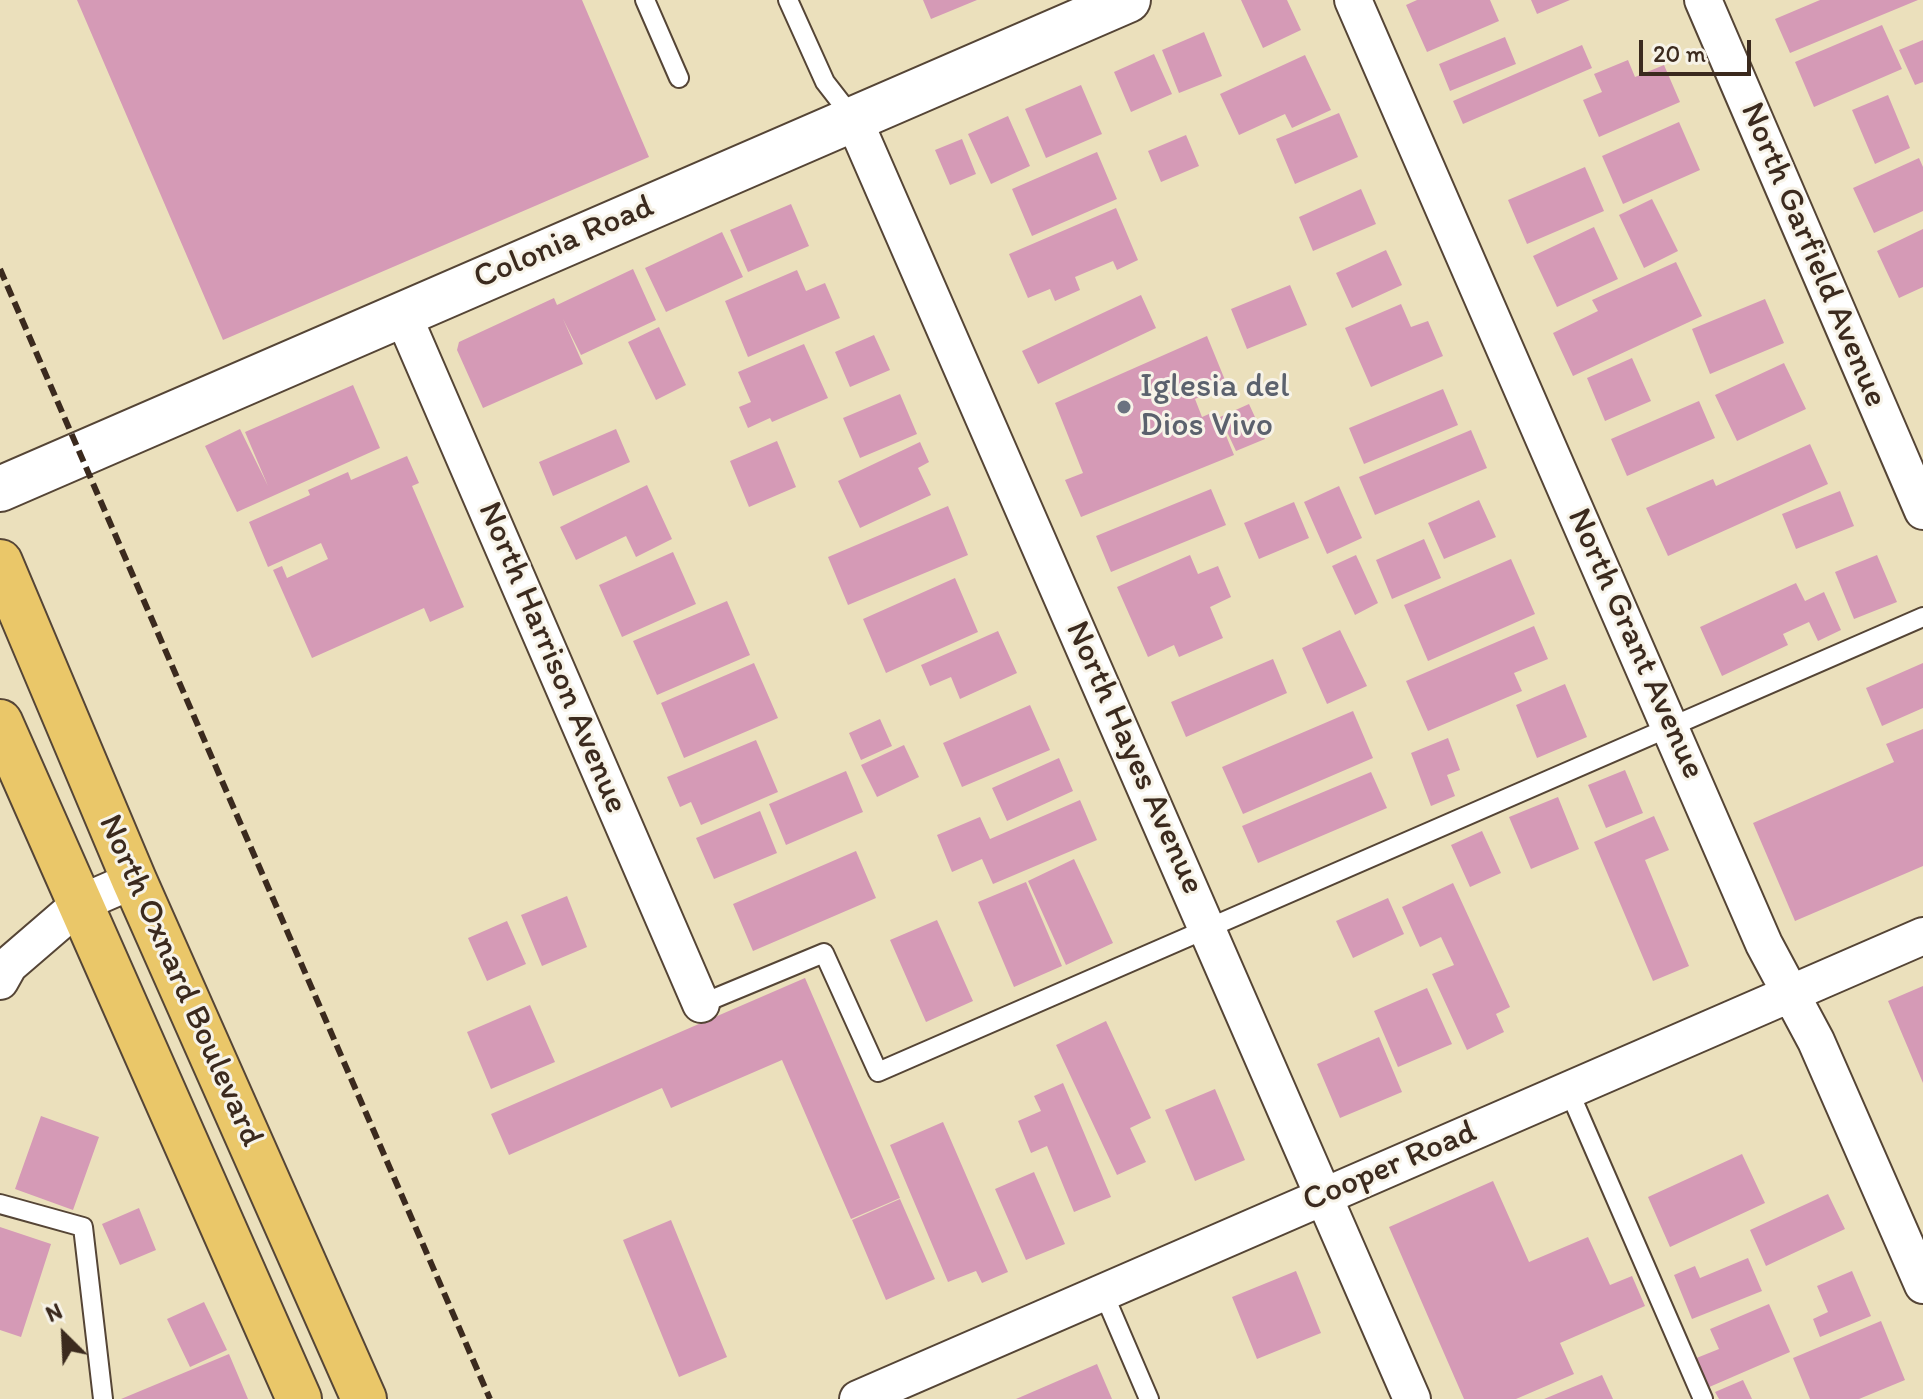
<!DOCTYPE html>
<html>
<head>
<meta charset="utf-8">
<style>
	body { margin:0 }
	#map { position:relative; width:1923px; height:1399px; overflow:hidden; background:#ebe0bc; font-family:Itim,sans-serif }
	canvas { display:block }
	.north { position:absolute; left:24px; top:1295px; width:80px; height:80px; -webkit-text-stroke:6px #f7f3e8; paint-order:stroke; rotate:336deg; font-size:22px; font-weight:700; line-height:32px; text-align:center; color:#3b2a1e }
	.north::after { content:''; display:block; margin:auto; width:28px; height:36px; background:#3b2a1e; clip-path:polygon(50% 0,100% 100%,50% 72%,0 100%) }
	.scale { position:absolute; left:1639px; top:40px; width:112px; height:36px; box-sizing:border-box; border:4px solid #3b2a1e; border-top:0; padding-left:10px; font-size:24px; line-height:28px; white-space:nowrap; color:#3b2a1e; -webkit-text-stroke:6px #f7f3e8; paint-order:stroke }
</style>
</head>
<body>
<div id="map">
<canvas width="1923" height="1399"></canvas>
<div class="north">N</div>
<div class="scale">20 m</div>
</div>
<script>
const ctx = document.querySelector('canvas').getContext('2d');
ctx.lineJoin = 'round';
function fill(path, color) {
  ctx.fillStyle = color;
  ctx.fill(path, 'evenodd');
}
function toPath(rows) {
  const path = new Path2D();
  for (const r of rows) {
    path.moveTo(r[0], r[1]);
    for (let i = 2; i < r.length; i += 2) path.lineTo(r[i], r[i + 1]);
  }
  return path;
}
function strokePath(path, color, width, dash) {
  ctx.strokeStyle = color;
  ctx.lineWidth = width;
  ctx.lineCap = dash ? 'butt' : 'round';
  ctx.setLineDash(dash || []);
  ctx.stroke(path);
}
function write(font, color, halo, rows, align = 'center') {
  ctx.font = font + ' Itim,sans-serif';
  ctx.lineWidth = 6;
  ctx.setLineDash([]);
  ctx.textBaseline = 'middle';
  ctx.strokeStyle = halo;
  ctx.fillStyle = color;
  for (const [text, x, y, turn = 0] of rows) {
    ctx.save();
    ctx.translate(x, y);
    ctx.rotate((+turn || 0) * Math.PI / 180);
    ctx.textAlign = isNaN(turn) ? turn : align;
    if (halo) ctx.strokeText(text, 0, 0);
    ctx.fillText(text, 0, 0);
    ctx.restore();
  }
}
const building = toPath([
	[77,0,582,0,649,157,223,340],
	[923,0,977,0,931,19],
	[1241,0,1287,0,1301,30,1263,48],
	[1417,0,1490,0,1499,21,1427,52,1406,5],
	[1531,0,1570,0,1537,14],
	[1820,0,1918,0,1790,53,1775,19],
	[1882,25,1902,69,1814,107,1795,62],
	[1204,32,1222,76,1179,93,1162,50],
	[1505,37,1516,64,1450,91,1439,64],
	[1923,40,1923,82,1915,85,1899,50],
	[1582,45,1592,68,1463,124,1453,101],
	[1154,54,1172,94,1131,112,1114,72],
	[1305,55,1331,110,1292,128,1285,114,1239,135,1220,94],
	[1628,60,1635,77,1664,65,1680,102,1599,137,1583,100,1602,92,1594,74],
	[1081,85,1102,134,1046,158,1025,109],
	[1888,95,1910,148,1875,164,1852,110],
	[1339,113,1358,157,1295,184,1276,139],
	[1008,116,1030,166,991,184,968,134],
	[1679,122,1700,170,1623,204,1602,156],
	[1186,135,1199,166,1161,182,1148,151],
	[962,139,976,174,950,185,935,150],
	[1097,152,1117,199,1032,236,1012,189],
	[1919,158,1923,167,1923,211,1874,233,1853,188],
	[1585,167,1604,211,1527,244,1508,200],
	[1361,189,1376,224,1313,251,1299,217],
	[1652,199,1678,251,1644,268,1619,215],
	[791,204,809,246,748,272,730,230],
	[1116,208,1138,260,1117,270,1113,261,1075,277,1080,290,1055,301,1050,289,1028,298,1009,254],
	[1594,227,1618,279,1557,307,1533,256],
	[1923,229,1923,287,1899,298,1877,251],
	[722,232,743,277,666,312,645,268],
	[1386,250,1402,285,1352,308,1336,273],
	[1676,262,1702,316,1573,376,1553,333,1598,311,1592,300],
	[633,269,656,320,581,355,563,319,583,364,483,408,457,350,459,342,554,298,557,305],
	[797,270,806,291,825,283,840,318,748,357,725,301],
	[1290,285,1307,325,1247,349,1231,309],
	[1141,295,1156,328,1038,384,1022,351],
	[1765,299,1784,343,1710,374,1692,329],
	[1401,304,1411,327,1428,321,1443,356,1371,387,1345,328],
	[659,327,686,385,656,400,628,342],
	[874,335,890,370,850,387,835,352],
	[1207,336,1227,385,1195,399,1202,417,1216,411,1234,455,1081,517,1065,480,1083,473,1055,403],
	[804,344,828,398,772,422,770,418,748,428,739,407,751,402,738,372],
	[1632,358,1651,401,1605,421,1587,378],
	[1784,363,1806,409,1737,441,1715,395],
	[353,385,380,448,237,512,205,446,240,429,268,486,245,432],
	[1443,389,1458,425,1364,464,1349,428],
	[900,394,917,434,860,458,843,418],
	[1699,401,1715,438,1627,476,1611,439],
	[1249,404,1265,439,1236,451,1220,417],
	[616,429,630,462,553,496,539,462],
	[1471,430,1487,468,1375,515,1359,477],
	[777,441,796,487,749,507,730,461],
	[920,442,929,462,918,468,931,495,860,528,838,481],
	[1810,444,1828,484,1668,556,1646,508,1713,479,1716,486],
	[407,456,419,483,412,486,464,607,430,622,424,608,312,658,273,570,282,566,287,578,328,559,321,543,268,567,249,522,310,495,308,490,348,472,351,480],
	[647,485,672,539,636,557,626,536,576,560,560,527],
	[1339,486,1362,538,1327,554,1304,502],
	[1211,489,1226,525,1111,572,1096,536],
	[1840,491,1854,526,1796,549,1782,514],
	[1479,500,1496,537,1444,559,1428,523],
	[1294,502,1309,538,1259,559,1244,523],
	[948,506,968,555,848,605,828,557],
	[1424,539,1441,578,1392,599,1376,560],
	[673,552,696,604,622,637,599,585],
	[1190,555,1198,574,1218,566,1231,597,1210,607,1223,638,1179,657,1174,645,1148,657,1117,587],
	[1356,555,1378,603,1355,615,1332,566],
	[1877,555,1897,602,1854,619,1835,572],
	[1511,559,1535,614,1428,661,1404,605],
	[955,578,978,632,886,673,863,619],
	[1796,583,1805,601,1824,592,1841,630,1818,641,1809,622,1783,634,1788,645,1722,676,1700,627],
	[727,601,750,655,657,695,633,641],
	[1534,626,1548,659,1514,673,1522,691,1428,731,1406,681],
	[1340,630,1367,686,1327,704,1302,648],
	[998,631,1017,673,960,699,951,677,930,686,921,665],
	[1273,659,1287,693,1186,737,1171,702],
	[754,663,778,718,684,758,661,703],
	[1923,663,1923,708,1882,726,1866,688],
	[1565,684,1587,737,1537,758,1516,705],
	[1030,705,1050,750,962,787,943,743],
	[1353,711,1373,758,1243,814,1222,767],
	[880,719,892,746,861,760,849,733],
	[1923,729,1923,866,1795,921,1753,823,1894,762,1886,744],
	[1448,738,1460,770,1447,775,1455,796,1431,806,1411,753],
	[756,740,778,792,701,825,691,802,680,807,667,777],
	[904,745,919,777,877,797,861,765],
	[1059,758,1073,791,1007,821,992,788],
	[1625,770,1643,813,1606,828,1588,785],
	[846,771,863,812,786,845,769,804],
	[1371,772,1387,808,1258,863,1242,826],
	[1558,797,1579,849,1531,869,1509,817],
	[1080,800,1097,840,993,884,982,859,952,872,937,835,980,817,990,839],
	[760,811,777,853,714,879,696,838],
	[1654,816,1669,850,1645,860,1689,966,1653,981,1594,842],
	[1482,831,1501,873,1470,887,1451,845],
	[856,851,876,898,753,951,733,904],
	[1074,859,1113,943,1066,965,1028,881],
	[1026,882,1062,966,1014,987,978,902],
	[1453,883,1510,1007,1496,1014,1504,1032,1467,1050,1432,974,1454,965,1441,937,1420,947,1402,907],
	[567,896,587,947,542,966,521,915],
	[1388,898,1404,934,1353,958,1336,921],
	[937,920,973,1001,926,1022,890,940],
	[507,921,526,964,487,981,468,938],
	[805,978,900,1198,851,1219,782,1060,671,1108,662,1088,509,1155,491,1114],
	[1923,986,1923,1083,1888,1001],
	[1427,988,1452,1044,1398,1067,1374,1011],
	[530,1005,555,1062,491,1089,467,1032],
	[1106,1021,1151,1118,1130,1128,1146,1162,1117,1175,1056,1045],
	[1379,1037,1402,1092,1340,1118,1317,1064],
	[1063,1083,1111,1197,1074,1212,1047,1146,1031,1153,1018,1121,1041,1111,1034,1096],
	[1215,1089,1245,1160,1195,1181,1165,1110],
	[41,1116,99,1137,73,1210,15,1189],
	[943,1122,1008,1272,982,1283,976,1271,948,1282,890,1145],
	[1742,1154,1765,1203,1670,1247,1648,1197],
	[1034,1172,1065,1244,1026,1260,995,1189],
	[1493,1181,1529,1262,1588,1237,1610,1285,1632,1276,1645,1306,1560,1343,1574,1374,1516,1399,1464,1399,1389,1227],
	[1828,1194,1845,1229,1766,1266,1750,1230],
	[900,1199,935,1279,886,1300,852,1220],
	[139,1208,156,1250,120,1265,102,1224],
	[671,1220,727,1357,679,1377,623,1240],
	[0,1227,51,1244,21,1337,0,1330],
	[1748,1258,1762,1291,1692,1319,1674,1275,1695,1266,1700,1278],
	[1296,1271,1321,1333,1257,1359,1232,1297],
	[1852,1271,1871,1316,1820,1337,1813,1319,1828,1312,1817,1286],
	[204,1302,227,1350,190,1367,167,1319],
	[1769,1304,1790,1352,1707,1388,1694,1359,1719,1349,1710,1329],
	[1881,1321,1905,1380,1859,1399,1810,1399,1793,1358],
	[229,1354,248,1399,121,1399],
	[1097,1364,1112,1399,1016,1399],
	[1602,1375,1613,1399,1544,1399],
	[1743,1380,1752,1399,1719,1399,1715,1392]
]);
const service = toPath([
	[645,0,679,78],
	[788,0,825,82,853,118],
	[701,1004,824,953,878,1072,1923,617],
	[1569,1091,1703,1399],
	[0,1204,83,1227,103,1399],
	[1103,1292,1149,1399]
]);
const minor = toPath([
	[1353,0,1764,944,1816,1041,1923,1285],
	[1703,0,1923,511],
	[853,118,1412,1399],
	[402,313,701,1004],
	[0,981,9,965,81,903,134,880],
	[858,1399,1923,936]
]);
const tertiary = toPath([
	[0,489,1128,0]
]);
const primary = toPath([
	[0,562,134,880,364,1399],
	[0,722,299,1399]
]);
const rail = toPath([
	[0,269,490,1399]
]);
const markers = [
	[1124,407,8,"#6b7280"]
];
const streetNames = [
	["Colonia Road",564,243,-23],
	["North Garfield Avenue",1813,255,67],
	["North Grant Avenue",1635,644,66],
	["North Harrison Avenue",552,658,67],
	["North Hayes Avenue",1134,758,66],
	["North Oxnard Boulevard",180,981,66],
	["Cooper Road",1390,1167,-23]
];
const worshipNames = [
	["Iglesia del",1140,387],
	["Dios Vivo",1140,426]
];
fill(building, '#d59ab6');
strokePath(service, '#554536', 22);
strokePath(minor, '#554536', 40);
strokePath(tertiary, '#554536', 48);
strokePath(primary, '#554536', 48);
strokePath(service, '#fff', 18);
strokePath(minor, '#fff', 36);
strokePath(tertiary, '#fff', 44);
strokePath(primary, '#eac769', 44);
strokePath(rail, '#3b2a1e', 6, [12, 6]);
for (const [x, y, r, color] of markers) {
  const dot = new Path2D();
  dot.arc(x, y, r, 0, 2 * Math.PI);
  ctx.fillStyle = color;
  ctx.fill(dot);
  strokePath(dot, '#f7f3e8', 3);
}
write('34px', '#3b2a1e', '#f7f3e8', streetNames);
write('34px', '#5b616d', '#f7f3e8', worshipNames, 'left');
</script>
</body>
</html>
